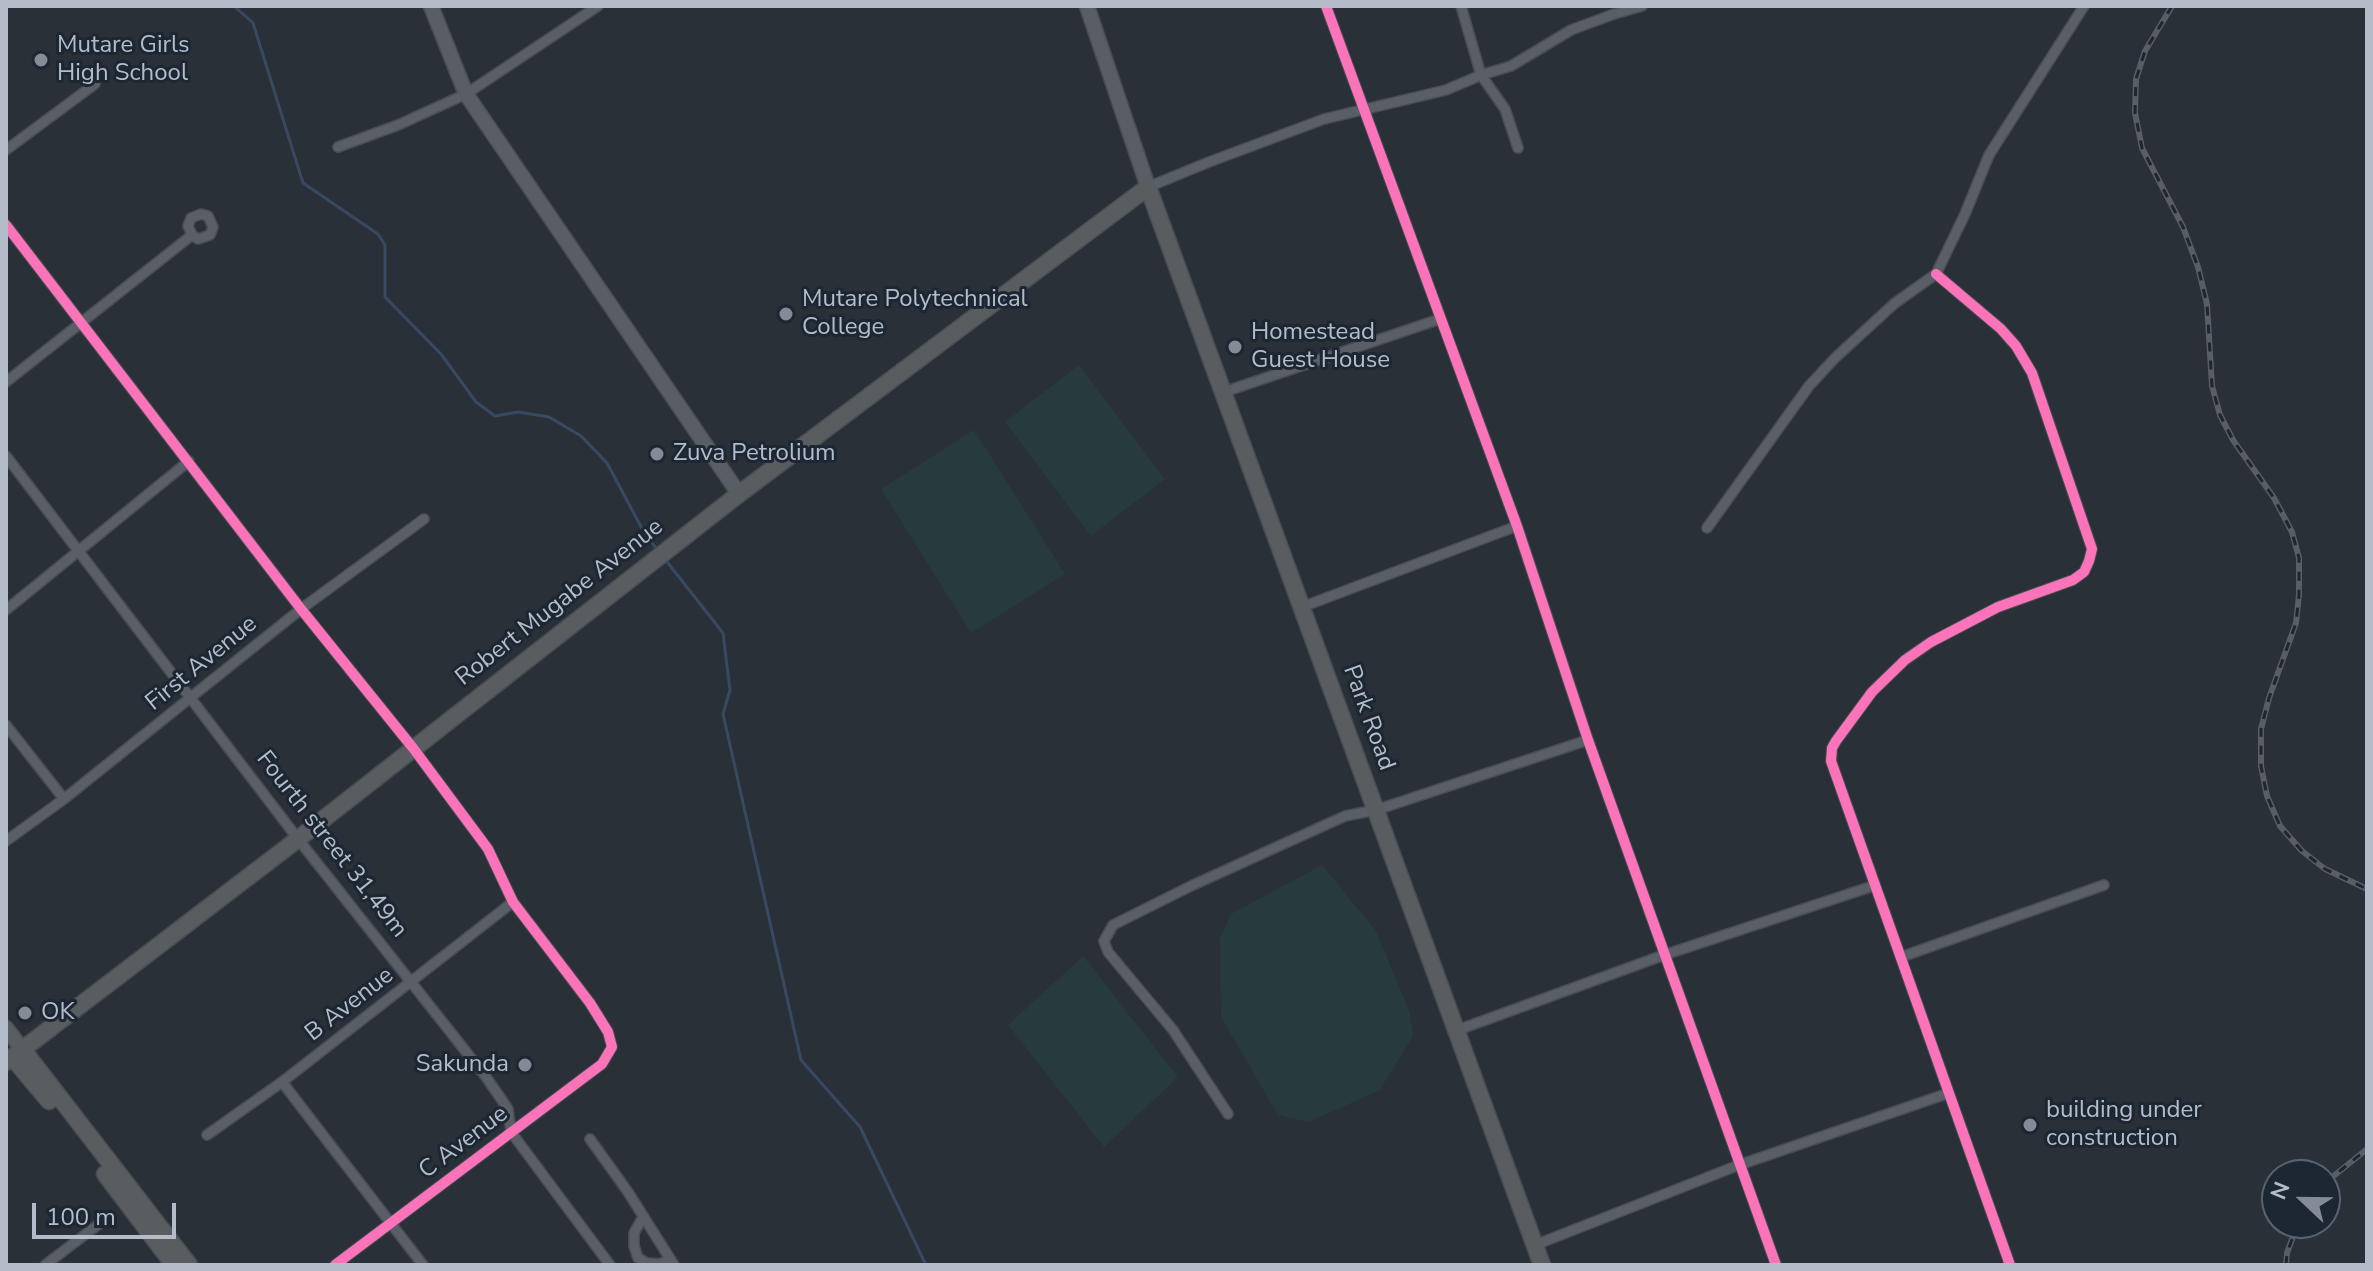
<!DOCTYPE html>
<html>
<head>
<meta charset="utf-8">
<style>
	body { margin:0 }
	#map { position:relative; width:2373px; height:1271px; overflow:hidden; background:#2a3038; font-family:"Nunito Sans",sans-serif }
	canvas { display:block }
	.frame { position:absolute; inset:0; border:8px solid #b4bcc9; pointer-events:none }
	.north { position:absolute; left:2261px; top:1159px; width:80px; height:80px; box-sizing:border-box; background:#1d2633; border:2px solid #59626f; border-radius:50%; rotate:292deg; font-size:22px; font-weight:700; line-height:32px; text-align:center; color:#b4bcc9 }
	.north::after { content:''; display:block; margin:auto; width:28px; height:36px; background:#848b96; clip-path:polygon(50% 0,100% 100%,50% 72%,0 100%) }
	.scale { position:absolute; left:32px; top:1203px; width:144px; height:36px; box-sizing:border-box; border:4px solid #b4bcc9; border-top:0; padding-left:10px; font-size:24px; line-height:28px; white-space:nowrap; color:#b4bcc9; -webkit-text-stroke:6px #1d2633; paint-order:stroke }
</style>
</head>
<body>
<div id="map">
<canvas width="2373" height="1271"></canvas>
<div class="frame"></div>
<div class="north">N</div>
<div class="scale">100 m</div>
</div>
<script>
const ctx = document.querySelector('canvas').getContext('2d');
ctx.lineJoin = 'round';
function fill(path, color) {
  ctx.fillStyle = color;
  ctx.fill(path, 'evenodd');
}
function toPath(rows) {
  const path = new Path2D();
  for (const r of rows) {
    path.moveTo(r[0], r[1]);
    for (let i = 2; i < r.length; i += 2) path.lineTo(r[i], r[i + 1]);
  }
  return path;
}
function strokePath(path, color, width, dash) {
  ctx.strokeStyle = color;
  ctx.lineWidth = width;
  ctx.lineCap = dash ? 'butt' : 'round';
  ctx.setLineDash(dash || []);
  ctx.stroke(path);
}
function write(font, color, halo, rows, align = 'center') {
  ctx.font = font + ' "Nunito Sans",sans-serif';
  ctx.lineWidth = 6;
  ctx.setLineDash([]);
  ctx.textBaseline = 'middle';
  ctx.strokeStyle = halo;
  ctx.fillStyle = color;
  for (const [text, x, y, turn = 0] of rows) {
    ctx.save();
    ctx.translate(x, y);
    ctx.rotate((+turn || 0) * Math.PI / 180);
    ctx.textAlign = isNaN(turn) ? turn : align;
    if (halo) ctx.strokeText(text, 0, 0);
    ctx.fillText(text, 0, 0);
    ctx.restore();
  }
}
const green = toPath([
	[1079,365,1165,479,1091,536,1005,422],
	[974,430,1065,574,971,633,881,489],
	[1322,865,1376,931,1410,1013,1413,1036,1380,1090,1309,1122,1278,1115,1221,1017,1220,938,1231,914],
	[1083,956,1178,1077,1104,1147,1008,1025]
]);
const stream = toPath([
	[234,6,253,23,303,183,378,234,385,245,385,297,441,354,476,402,495,416,518,412,549,417,581,436,607,463,646,536,657,549],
	[664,558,723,633,730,690,723,714,801,1060,860,1127,926,1265]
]);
const street = toPath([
	[1326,6,1517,526,1588,740,1776,1265],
	[1461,6,1481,75,1505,109,1518,148],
	[338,147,398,125,466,94,598,6],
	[6,150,95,84],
	[1148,187,1209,162,1324,119,1446,90,1481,75,1511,66,1571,30,1614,14,1642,6],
	[6,225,301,609,413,748,488,849,513,902,590,1003,608,1032,612,1047,602,1064,335,1265],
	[1936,274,2001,329,2016,346,2032,373,2092,549,2089,561,2084,572,2073,580,1998,607,1931,642,1905,660,1872,692,1836,741,1832,748,1831,761,2010,1265],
	[6,382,192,235,198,239,210,235,213,227,208,216,201,214,191,218,188,226,192,235],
	[1224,392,1440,319],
	[6,456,298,839,486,1077,508,1109,511,1132,610,1265],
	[1707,528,1809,386,1835,358,1895,303,1936,274,1965,214,1989,155,2084,6],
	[1302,607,1517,526],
	[6,610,189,461],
	[6,725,64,799],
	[6,841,64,799,301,609,424,519],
	[1901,957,2104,885],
	[1455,1031,1664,955,1873,886],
	[282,1082,423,1265],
	[1228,1114,1173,1030,1108,952,1104,941,1113,925,1193,885,1345,816,1376,810,1588,740],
	[207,1135,282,1082,513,902],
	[590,1139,628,1192,674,1265],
	[643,1217,634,1233,634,1246,638,1258,647,1263,659,1264,670,1260],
	[1535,1245,1739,1165,1949,1093],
	[45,1265,99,1224]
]);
const secondary = toPath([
	[431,6,466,94,739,494],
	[1087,6,1148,187],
	[6,1028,23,1050]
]);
const highway = toPath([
	[23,1050,189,1265],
	[12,1057,49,1101],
	[6,1062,298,839,739,494,1148,187,1542,1265],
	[105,1174,174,1265]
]);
const rail = toPath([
	[2172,6,2145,51,2136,79,2135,113,2142,148,2183,227,2198,267,2207,304,2212,386,2220,415,2233,440,2274,498,2292,532,2299,558,2299,595,2296,623,2269,698,2261,729,2261,766,2267,796,2280,826,2302,851,2325,869,2367,889],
	[2325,1183,2367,1149],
	[2286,1265,2287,1253,2298,1223]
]);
const cycleway = toPath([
	[1326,6,1517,526,1588,740,1776,1265],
	[6,225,301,609,413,748,488,849,513,902,590,1003,608,1032,612,1047,602,1064,335,1265],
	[1936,274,2001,329,2016,346,2032,373,2092,549,2089,561,2084,572,2073,580,1998,607,1931,642,1905,660,1872,692,1836,741,1832,748,1831,761,2010,1265]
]);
const markers = [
	[41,60,8,"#848b96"],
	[786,314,8,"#848b96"],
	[1235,347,8,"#848b96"],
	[657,454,8,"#848b96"],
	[25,1013,8,"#848b96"],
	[525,1065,8,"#848b96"],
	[2030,1125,8,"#848b96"]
];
const poiNames = [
	["Mutare Girls",57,46],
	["High School",57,74],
	["Mutare Polytechnical",802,300],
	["College",802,328],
	["Homestead",1251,333],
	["Guest House",1251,361],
	["Zuva Petrolium",673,454],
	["OK",41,1013],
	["Sakunda",509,1065,"right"],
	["building under",2046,1111],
	["construction",2046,1139]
];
const streetNames = [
	["Robert Mugabe Avenue",560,603,-38],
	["First Avenue",202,664,-39],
	["Park Road",1368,718,70],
	["Fourth street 31,49m",331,845,52],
	["B Avenue",350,1005,-38],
	["C Avenue",464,1143,-37]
];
fill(green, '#273a3e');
strokePath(stream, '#384963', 3);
strokePath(street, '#484c53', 12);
strokePath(secondary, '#484c53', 17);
strokePath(highway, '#474c53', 19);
strokePath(street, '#5a5e66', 9);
strokePath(secondary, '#595d64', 14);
strokePath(highway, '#5a5d60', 16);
strokePath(rail, '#595d64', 6);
strokePath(rail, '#1d2633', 3, [9]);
strokePath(cycleway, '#fb73b8', 10);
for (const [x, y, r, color] of markers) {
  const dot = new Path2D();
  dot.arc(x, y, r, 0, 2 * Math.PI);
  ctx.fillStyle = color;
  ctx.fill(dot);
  strokePath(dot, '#1d2633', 3);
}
write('24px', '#b4bcc9', '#1d2633', poiNames, 'left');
write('24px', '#b4bcc9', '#1d2633', streetNames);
</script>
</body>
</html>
